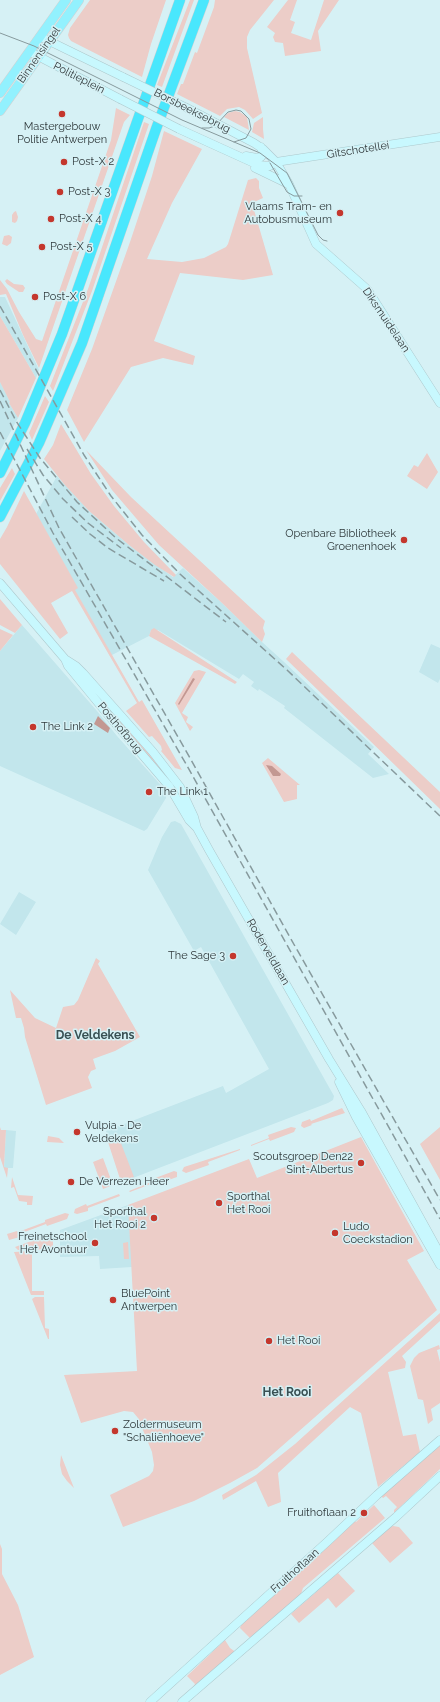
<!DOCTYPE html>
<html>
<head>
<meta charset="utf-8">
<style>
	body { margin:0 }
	canvas { display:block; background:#d6f1f5 }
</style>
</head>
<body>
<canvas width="440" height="1702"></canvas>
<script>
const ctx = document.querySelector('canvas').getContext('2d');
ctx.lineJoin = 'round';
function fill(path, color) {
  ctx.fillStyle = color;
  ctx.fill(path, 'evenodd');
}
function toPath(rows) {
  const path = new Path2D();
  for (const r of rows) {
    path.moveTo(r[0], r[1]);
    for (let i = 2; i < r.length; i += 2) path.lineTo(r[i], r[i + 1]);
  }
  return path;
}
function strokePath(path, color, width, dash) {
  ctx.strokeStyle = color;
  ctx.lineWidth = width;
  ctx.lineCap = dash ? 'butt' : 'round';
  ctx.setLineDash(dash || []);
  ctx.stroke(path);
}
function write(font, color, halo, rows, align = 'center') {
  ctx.font = font + ' Raleway,sans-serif';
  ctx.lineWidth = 3;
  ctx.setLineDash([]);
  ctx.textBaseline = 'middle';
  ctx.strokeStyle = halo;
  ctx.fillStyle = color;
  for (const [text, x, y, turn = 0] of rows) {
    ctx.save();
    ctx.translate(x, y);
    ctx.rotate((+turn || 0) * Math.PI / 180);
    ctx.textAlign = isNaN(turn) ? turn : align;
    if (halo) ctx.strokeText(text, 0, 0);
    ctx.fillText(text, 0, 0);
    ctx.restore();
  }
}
const built = toPath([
	[0,297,5,297,39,370,36,378,0,316],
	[0,382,10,402,9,403,18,418,0,451],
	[57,476,89,511,129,545,173,577,183,568,222,603,262,642,283,661,374,747,368,754,389,774,373,778,284,708,285,706,259,689,258,691,251,686,254,682,243,674,239,679,158,630,151,630,149,636,110,656,74,590,77,588,36,514],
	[22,625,97,711,117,736,166,791,166,798,147,829,144,831,0,766,0,651],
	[431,644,440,648,440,679,438,683,419,672],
	[175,821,181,824,334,1096,333,1100,328,1103,125,1181,106,1131,223,1086,226,1093,269,1069,201,947,194,951,148,870,162,837,171,822],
	[19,892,36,902,16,935,0,924],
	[6,1130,16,1131,13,1168,4,1168],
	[128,1205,132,1267,100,1269,99,1256,60,1257,60,1230]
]);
const green = toPath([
	[90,0,166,0,151,44,142,77,71,41,69,38,68,35,70,28],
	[190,0,194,0,162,87,157,85],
	[215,0,274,0,250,30,247,37,247,48,262,113,253,119,245,110,239,107,227,109,220,116,177,94,181,84,183,84,195,52,197,53,214,7],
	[288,0,297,0,290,20,295,22,291,33,311,40,324,0,339,0,318,31,321,51,285,56,283,43,275,42,273,37,275,33,267,27],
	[116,108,130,115,124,122,39,368,23,335,6,294,0,295,0,280,7,289,19,312,36,339,42,341,111,140],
	[235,111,240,112,247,117,249,130,224,117,228,113],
	[263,117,263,129,264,139,252,132,254,123],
	[144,122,149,124,92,291,53,391,50,386,88,289],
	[164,131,202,149,172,203,147,259,182,262,204,258,226,247,228,244,248,180,256,178,259,181,259,188,263,198,252,203,273,275,243,280,180,273,154,341,195,356,193,365,163,358,131,367,84,442,67,410,92,349,130,242,152,176],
	[16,211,18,217,17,221,15,223,12,222,12,215,14,212],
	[9,235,12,237,11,243,7,246,2,244,4,236],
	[7,279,14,284,23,285,25,288,23,292,19,292,7,284,5,281],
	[0,316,36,378,18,418,9,403,10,402,0,382],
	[45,396,49,402,32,440,29,433],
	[61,424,91,474,114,506,144,542,176,575,174,577,155,565,129,545,89,511,64,484,44,459,53,445],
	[86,450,131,497,265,621,263,628,265,634,262,642,222,603,159,545,112,490],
	[427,453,438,472,427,489,407,476,414,465,418,467],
	[12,468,15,474,0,501,0,488],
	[24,491,78,588,75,590,139,702,142,700,182,770,175,768,161,751,162,750,161,746,152,736,149,737,126,711,137,703,72,591,51,603,68,633,60,639,0,564,0,539,7,527],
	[0,599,22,625,15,633,0,625],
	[154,628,237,682,235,684,149,636,151,630],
	[0,629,13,635,0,651],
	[292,652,440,792,440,809,286,659],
	[199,670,206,672,182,713,188,717,186,722,193,727,190,731,175,703,194,671],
	[84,679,110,710,117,714,170,775,168,779,101,702],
	[268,758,300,785,297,785,297,799,284,802,262,763],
	[96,958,100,961,98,964,140,1037,115,1051,93,1059,96,1069,91,1071,88,1077,92,1088,46,1105,25,1037,24,1028,21,1018,16,1018,10,990,35,1018,56,1028,63,1007,74,1005,78,1000],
	[342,1108,345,1113,311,1124,312,1125,304,1128,301,1126,302,1122,310,1119,311,1121],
	[0,1127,1,1130,6,1130,4,1167,8,1168,7,1178,0,1157],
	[291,1127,296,1128,294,1132,270,1141,269,1139,251,1146,251,1145,269,1138,268,1135],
	[440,1127,440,1180,420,1144],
	[48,1136,59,1138,64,1143,47,1142],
	[109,1136,119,1138,134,1177,121,1182,108,1142,105,1138],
	[361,1137,424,1251,407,1260,437,1310,257,1468,230,1483,194,1501,123,1527,110,1495,149,1476,153,1471,154,1465,152,1452,138,1418,133,1412,124,1411,81,1423,64,1375,137,1371,128,1205,249,1159,257,1178],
	[240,1149,240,1150,208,1162,209,1165,186,1173,182,1171,184,1167],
	[103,1158,113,1185,103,1189,93,1162],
	[174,1171,177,1172,177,1177,152,1186,151,1184,130,1192,129,1191,151,1182,150,1180],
	[12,1177,18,1195,33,1196,32,1205,27,1205,27,1202,19,1201,14,1187,11,1188],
	[119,1194,120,1196,88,1208,88,1211,77,1214,74,1213,75,1209,86,1204,87,1206],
	[65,1213,69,1214,67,1219,47,1226,46,1224,19,1234,20,1237,9,1240,7,1234,17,1231,18,1232,45,1222,45,1220],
	[53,1233,53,1249,18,1250,15,1247],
	[128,1242,129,1259,124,1259,123,1243],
	[32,1251,32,1291,44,1291,44,1295,31,1295,14,1252],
	[35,1297,44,1297,45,1328,49,1329,49,1339,48,1339,32,1299],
	[440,1313,440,1321,402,1356,406,1362,405,1368,388,1372,403,1436,416,1434,420,1452,378,1487,361,1413,350,1407,278,1473,281,1502,268,1507,256,1481,223,1500,222,1495,256,1475,295,1444],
	[439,1345,440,1349,437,1350,440,1362,440,1403,431,1409,433,1420,428,1424,423,1400,418,1399,410,1366,414,1358,419,1353],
	[440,1442,440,1469,394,1513,394,1510,397,1507,386,1496,383,1498,381,1496],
	[61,1455,74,1488,67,1481,62,1474,60,1465],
	[374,1505,385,1518,303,1588,301,1594,252,1640,240,1628,241,1625,354,1520,356,1522],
	[393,1526,399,1527,413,1543,390,1563,372,1543,388,1528],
	[0,1544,2,1549,2,1574,18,1605,34,1657,0,1675],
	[338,1573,355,1591,336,1608,328,1598,299,1623,291,1614],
	[225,1640,230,1648,237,1653,194,1690,193,1687,195,1684,187,1676]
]);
const water = toPath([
	[193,678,195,679,179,705,178,704],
	[98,716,110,728,108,733,94,724],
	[266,765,272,766,281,774,280,776,273,776]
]);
const secondary = toPath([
	[45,39,123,77],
	[34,54,120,99],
	[187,108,254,143,263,149,276,162,289,184,316,244,367,289,440,403],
	[179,129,256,164,264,166,270,166,276,162,440,137],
	[246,156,257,158,261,157,263,154,261,147],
	[255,168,288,184],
	[0,583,65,659,68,666,109,716,169,786,189,820,197,828],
	[65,659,76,666,83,673,153,752,180,787,194,817,197,828,209,850,329,1059,361,1111,440,1254],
	[339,1082,356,1117,440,1265],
	[150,1702,327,1542,377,1495,440,1440],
	[182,1702,396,1517,440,1476]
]);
const primary = toPath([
	[0,93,66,0],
	[0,111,79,0]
]);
const highway = toPath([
	[0,473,25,423,62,334,180,0],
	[0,517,39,443,82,343,156,129,204,0]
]);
const tram = toPath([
	[0,33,34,46,182,120,260,153,287,173,318,235,323,240,327,241],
	[202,128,209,128,215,126,228,112,236,110,241,111,249,119,251,129,246,138,234,142],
	[270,163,287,192,294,196,302,196]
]);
const rail = toPath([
	[0,306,84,455,111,496,142,535,180,574,287,670,440,816],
	[0,390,16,421,40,458,77,502,116,538,226,622],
	[0,401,59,528,190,758,296,948,440,1200],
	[0,432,53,533,186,764,440,1219],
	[27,449,43,475,63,499,88,523,121,548],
	[72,517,90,534,108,548,164,581]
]);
const secondaryBridge = toPath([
	[123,77,187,108],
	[120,99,179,129]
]);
const markers = [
	[62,114,4,"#c4372d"],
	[64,162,4,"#c4372d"],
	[60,192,4,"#c4372d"],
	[340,213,4,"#c4372d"],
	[51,219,4,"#c4372d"],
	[42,247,4,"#c4372d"],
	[35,297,4,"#c4372d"],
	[404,540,4,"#c4372d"],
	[33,727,4,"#c4372d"],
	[149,792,4,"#c4372d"],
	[233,956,4,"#c4372d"],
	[77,1132,4,"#c4372d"],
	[361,1163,4,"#c4372d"],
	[71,1182,4,"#c4372d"],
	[219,1203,4,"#c4372d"],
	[154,1218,4,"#c4372d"],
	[335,1233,4,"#c4372d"],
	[95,1243,4,"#c4372d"],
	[113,1300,4,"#c4372d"],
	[269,1341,4,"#c4372d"],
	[115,1431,4,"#c4372d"],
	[364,1513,4,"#c4372d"]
];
const streetNames = [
	["Binnensingel",39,55,-55],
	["Politieplein",79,78,27],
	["Borsbeeksebrug",192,111,27],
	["Gitschotellei",358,150,-9],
	["Diksmuidelaan",386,320,56],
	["Posthofbrug",120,728,50],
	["Roderveldlaan",268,952,60],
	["Fruithoflaan",295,1571,-42]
];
const poiNames = [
	["Mastergebouw",62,127,"center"],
	["Politie Antwerpen",62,140,"center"],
	["Post-X 2",72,162],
	["Post-X 3",68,192],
	["Vlaams Tram- en",332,207,"right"],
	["Autobusmuseum",332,220,"right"],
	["Post-X 4",59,219],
	["Post-X 5",50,247],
	["Post-X 6",43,297],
	["Openbare Bibliotheek",396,534,"right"],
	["Groenenhoek",396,547,"right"],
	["The Link 2",41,727],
	["The Link 1",157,792],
	["The Sage 3",225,956,"right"],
	["Vulpia - De",85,1126],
	["Veldekens",85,1139],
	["Scoutsgroep Den22",353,1157,"right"],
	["Sint-Albertus",353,1170,"right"],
	["De Verrezen Heer",79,1182],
	["Sporthal",227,1197],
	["Het Rooi",227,1210],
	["Sporthal",146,1212,"right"],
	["Het Rooi 2",146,1225,"right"],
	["Ludo",343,1227],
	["Coeckstadion",343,1240],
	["Freinetschool",87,1237,"right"],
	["Het Avontuur",87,1250,"right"],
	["BluePoint",121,1294],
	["Antwerpen",121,1307],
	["Het Rooi",277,1341],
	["Zoldermuseum",123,1425],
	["\"Schaliënhoeve\"",123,1438],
	["Fruithoflaan 2",356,1513,"right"]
];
const neighbourhoodNames = [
	["De Veldekens",95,1035],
	["Het Rooi",287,1392]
];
fill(built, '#c2e6ec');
fill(green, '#eccdc8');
fill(water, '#c39892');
strokePath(secondary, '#aec8cc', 9);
strokePath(primary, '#d1d3d4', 10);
strokePath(highway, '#d1d3d4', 11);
strokePath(secondary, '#c8f8fe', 8);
strokePath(primary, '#92f1fe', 9);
strokePath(highway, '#49e7fd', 10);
strokePath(tram, '#879a9d', 1);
strokePath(rail, '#879a9d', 1.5, [8, 4]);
strokePath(secondaryBridge, '#aec8cc', 9, []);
strokePath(secondaryBridge, '#c8f8fe', 8);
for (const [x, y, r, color] of markers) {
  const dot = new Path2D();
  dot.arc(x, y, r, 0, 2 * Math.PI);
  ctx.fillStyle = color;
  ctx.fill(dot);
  strokePath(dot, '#d6f1f5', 1.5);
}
write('11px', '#2f393b', '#d6f1f5', streetNames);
write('11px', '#2f393b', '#d6f1f5', poiNames, 'left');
write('bold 12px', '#395053', '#d6f1f5', neighbourhoodNames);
</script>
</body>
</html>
